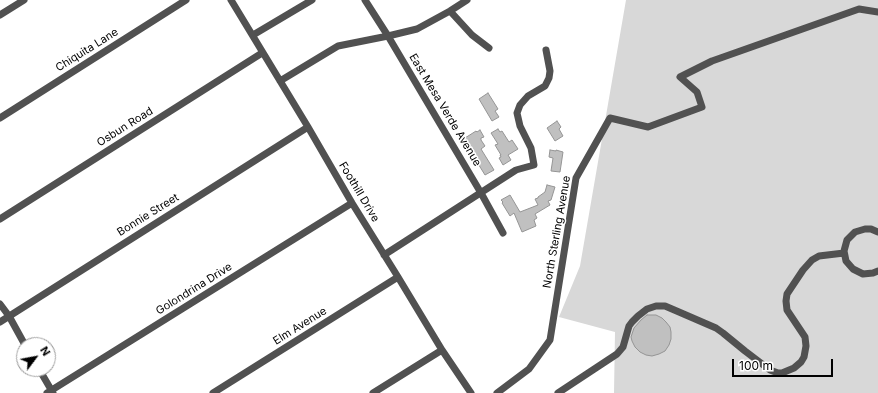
<!DOCTYPE html>
<html>
<head>
<meta charset="utf-8">
<style>
	body { margin:0 }
	#map { position:relative; width:878px; height:393px; overflow:hidden; background:#fff; font-family:Inter,sans-serif }
	canvas { display:block }
	.north { position:absolute; left:16px; top:337px; width:40px; height:40px; box-sizing:border-box; background:#fff; border:1px solid #999; border-radius:50%; rotate:58deg; font-size:11px; font-weight:700; line-height:16px; text-align:center; color:#000 }
	.north::after { content:''; display:block; margin:auto; width:14px; height:18px; background:#000; clip-path:polygon(50% 0,100% 100%,50% 72%,0 100%) }
	.scale { position:absolute; left:732px; top:359px; width:101px; height:18px; box-sizing:border-box; border:2px solid #000; border-top:0; padding-left:5px; font-size:12px; line-height:14px; white-space:nowrap; color:#000; -webkit-text-stroke:3px #fff; paint-order:stroke }
</style>
</head>
<body>
<div id="map">
<canvas width="878" height="393"></canvas>
<div class="north">N</div>
<div class="scale">100 m</div>
</div>
<script>
const ctx = document.querySelector('canvas').getContext('2d');
ctx.lineJoin = 'round';
function fill(path, color) {
  ctx.fillStyle = color;
  ctx.fill(path, 'evenodd');
}
function toPath(rows) {
  const path = new Path2D();
  for (const r of rows) {
    path.moveTo(r[0], r[1]);
    for (let i = 2; i < r.length; i += 2) path.lineTo(r[i], r[i + 1]);
  }
  return path;
}
function strokePath(path, color, width, dash) {
  ctx.strokeStyle = color;
  ctx.lineWidth = width;
  ctx.lineCap = dash ? 'butt' : 'round';
  ctx.setLineDash(dash || []);
  ctx.stroke(path);
}
function write(font, color, halo, rows, align = 'center') {
  ctx.font = font + ' Inter,sans-serif';
  ctx.lineWidth = 3;
  ctx.setLineDash([]);
  ctx.textBaseline = 'middle';
  ctx.strokeStyle = halo;
  ctx.fillStyle = color;
  for (const [text, x, y, turn = 0] of rows) {
    ctx.save();
    ctx.translate(x, y);
    ctx.rotate((+turn || 0) * Math.PI / 180);
    ctx.textAlign = isNaN(turn) ? turn : align;
    if (halo) ctx.strokeText(text, 0, 0);
    ctx.fillText(text, 0, 0);
    ctx.restore();
  }
}
const green = toPath([
	[626,0,878,0,878,393,614,393,615,332,559,317,580,266]
]);
const building = toPath([
	[488,93,498,109,495,111,499,117,492,121,479,99,488,93],
	[557,121,561,127,559,129,563,136,555,141,547,128,557,121],
	[498,129,500,132,502,131,509,142,512,140,518,149,508,155,511,160,503,165,499,158,501,157,500,155,501,155,495,145,498,144,491,133,498,129],
	[480,130,484,137,481,138,481,140,485,146,481,149,494,170,485,175,477,162,478,162,474,155,475,155,465,138,476,131,477,132,480,130],
	[550,150,556,151,556,150,563,152,560,172,551,171,553,158,549,157,550,150],
	[547,185,555,187,551,200,548,201,550,205,535,214,537,218,534,220,536,226,522,232,514,213,510,216,502,203,503,202,501,200,510,195,520,212,538,205,535,199,538,198,538,197,545,192,547,185],
	[647,315,656,315,662,318,666,322,670,327,671,332,671,339,669,345,665,351,659,354,652,356,646,355,640,352,635,347,632,341,631,337,634,328,641,320,647,315]
]);
const minor = toPath([
	[231,0,308,127,352,203,398,277,442,350,471,393],
	[365,0,388,36,481,193,503,233],
	[450,11,472,35,489,48],
	[0,15,24,0],
	[253,35,312,0],
	[280,81,338,46,388,36,417,29,450,11,467,0],
	[0,118,186,0],
	[0,219,262,53],
	[878,232,871,229,865,229,855,232,847,240,844,251,846,261,853,269,863,274,873,273,878,271],
	[384,255,516,170,534,165,531,148,520,126,517,113,520,105,528,96,545,86,549,78,550,71,546,50],
	[0,304,9,316,25,345],
	[0,322,308,127],
	[39,369,53,393],
	[47,393,352,203],
	[213,393,398,277],
	[373,393,442,350],
	[497,393,529,369,550,340,576,178,610,118,648,127,702,107,697,92,680,77,712,61,859,9,878,12],
	[558,393,617,354,623,347,629,326,632,322,638,316,647,309,656,306,665,306,679,312,716,328,723,333,745,351,770,370,778,373,782,373,794,368,801,362,804,357,806,346,805,337,787,310,786,301,787,294,803,270,812,260,819,256,844,253]
]);
const streetNames = [
	["Chiquita Lane",87,50,-32],
	["East Mesa Verde Avenue",445,110,59],
	["Osbun Road",125,127,-32],
	["Foothill Drive",359,192,59],
	["Bonnie Street",148,215,-32],
	["North Sterling Avenue",557,232,-80],
	["Golondrina Drive",194,289,-32],
	["Elm Avenue",300,326,-32]
];
fill(green, '#d8d8d8');
fill(building, '#c0c0c0');
strokePath(building, '#959595', 1);
strokePath(minor, '#515151', 7);
write('11px', '#000', '#fff', streetNames);
</script>
</body>
</html>
